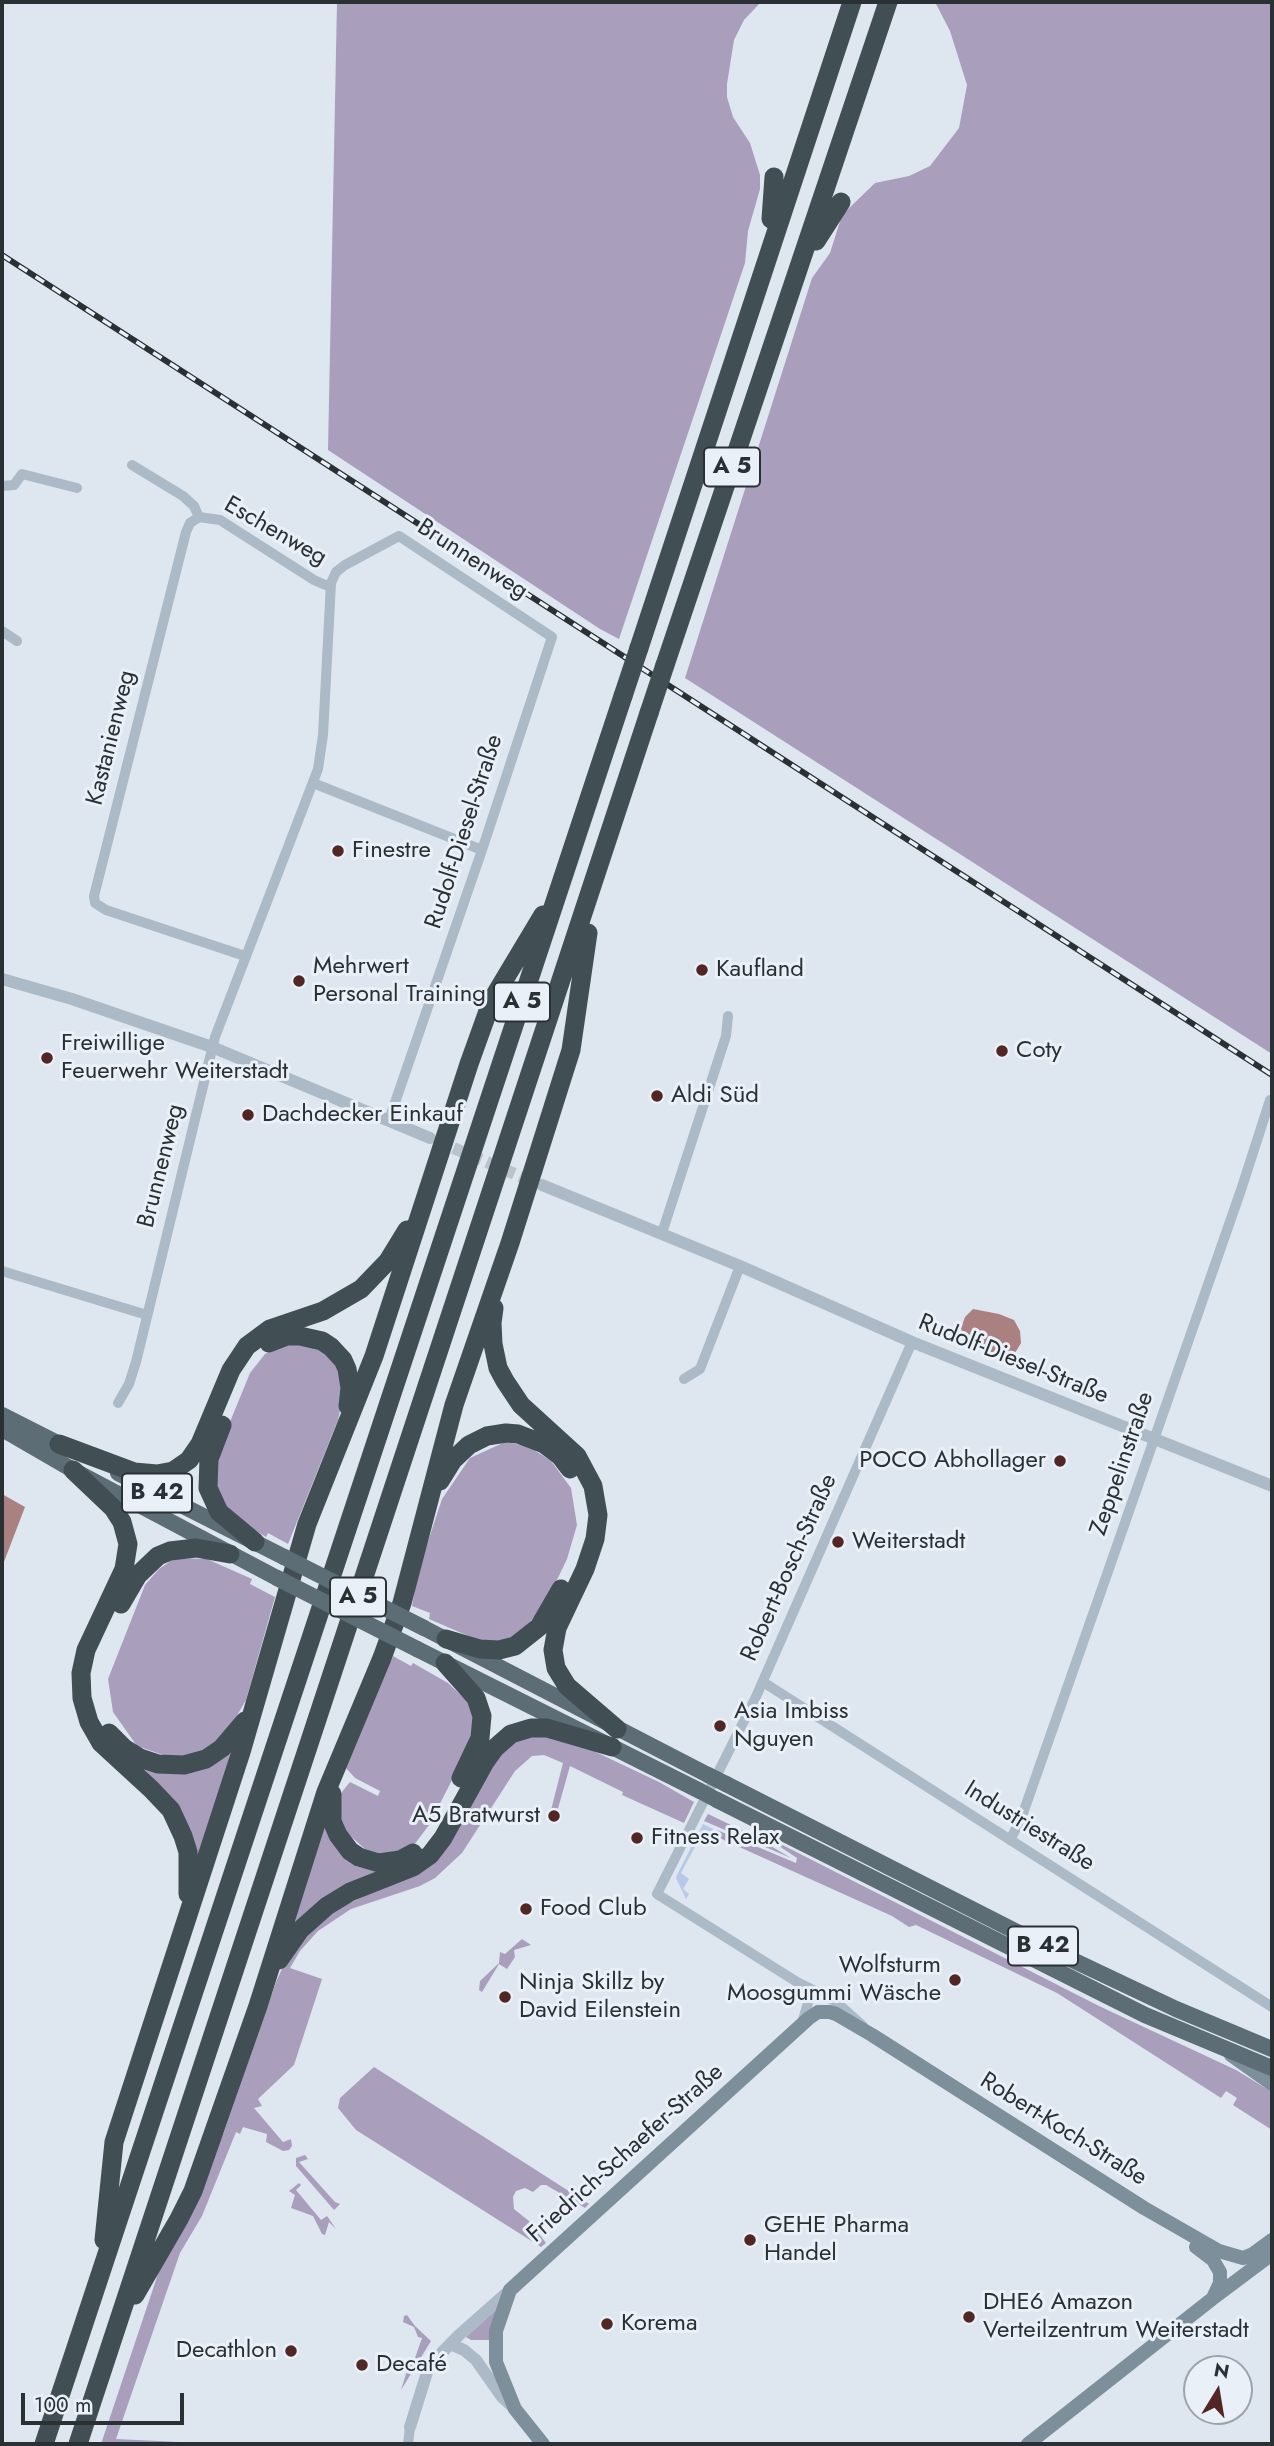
<!DOCTYPE html>
<html>
<head>
<meta charset="utf-8">
<style>
	body { margin:0 }
	#map { position:relative; width:1274px; height:2446px; overflow:hidden; background:#dee6f0; font-family:Jost,sans-serif }
	canvas { display:block }
	.frame { position:absolute; inset:0; border:4px solid #293135; pointer-events:none }
	.north { position:absolute; left:1183px; top:2355px; width:70px; height:70px; box-sizing:border-box; background:#e9f0f8; border:2px solid #9ca4aa; border-radius:50%; rotate:11deg; font-size:19px; font-weight:700; line-height:28px; text-align:center; color:#293135 }
	.north::after { content:''; display:block; margin:auto; width:24px; height:32px; background:#522623; clip-path:polygon(50% 0,100% 100%,50% 72%,0 100%) }
	.scale { position:absolute; left:21px; top:2393px; width:163px; height:32px; box-sizing:border-box; border:4px solid #293135; border-top:0; padding-left:9px; font-size:21px; line-height:24px; white-space:nowrap; color:#293135; -webkit-text-stroke:5px #e9f0f8; paint-order:stroke }
</style>
</head>
<body>
<div id="map">
<canvas width="1274" height="2446"></canvas>
<div class="frame"></div>
<div class="north">N</div>
<div class="scale">100 m</div>
</div>
<script>
const ctx = document.querySelector('canvas').getContext('2d');
ctx.lineJoin = 'round';
function fill(path, color) {
  ctx.fillStyle = color;
  ctx.fill(path, 'evenodd');
}
function toPath(rows) {
  const path = new Path2D();
  for (const r of rows) {
    path.moveTo(r[0], r[1]);
    for (let i = 2; i < r.length; i += 2) path.lineTo(r[i], r[i + 1]);
  }
  return path;
}
function strokePath(path, color, width, dash) {
  ctx.strokeStyle = color;
  ctx.lineWidth = width;
  ctx.lineCap = dash ? 'butt' : 'round';
  ctx.setLineDash(dash || []);
  ctx.stroke(path);
}
function write(font, color, halo, rows, align = 'center') {
  ctx.font = font + ' Jost,sans-serif';
  ctx.lineWidth = 6;
  ctx.setLineDash([]);
  ctx.textBaseline = 'middle';
  ctx.strokeStyle = halo;
  ctx.fillStyle = color;
  for (const [text, x, y, turn = 0] of rows) {
    ctx.save();
    ctx.translate(x, y);
    ctx.rotate((+turn || 0) * Math.PI / 180);
    ctx.textAlign = isNaN(turn) ? turn : align;
    if (halo) ctx.strokeText(text, 0, 0);
    ctx.fillText(text, 0, 0);
    ctx.restore();
  }
}
const green = toPath([
	[337,2,761,2,744,20,734,40,727,84,727,97,733,117,750,143,760,175,760,189,748,231,745,263,619,639,600,629,328,450],
	[935,2,1272,2,1272,1054,685,678,812,278,830,253,842,215,875,183,909,176,930,166,959,128,967,85,950,31],
	[301,1342,326,1352,337,1363,344,1393,338,1420,288,1544,268,1533,266,1537,233,1517,215,1491,216,1456,250,1373,265,1354,282,1344],
	[505,1442,528,1446,551,1461,571,1488,577,1525,567,1559,545,1605,517,1637,501,1642,480,1641,429,1619,430,1613,412,1606,418,1572,442,1499,470,1458],
	[175,1558,207,1559,252,1579,250,1584,275,1597,246,1700,231,1726,213,1746,191,1756,166,1756,137,1746,113,1712,108,1679,145,1585,159,1569],
	[393,1656,411,1666,413,1663,448,1683,470,1704,475,1723,471,1743,429,1825,414,1845,401,1853,382,1854,365,1849,347,1833,340,1815,341,1793,350,1782,378,1796,380,1791,355,1778,346,1768],
	[522,1736,564,1737,659,1782,694,1802,684,1823,622,1795,623,1792,570,1766,557,1812,551,1810,563,1763,544,1755,532,1756,515,1771,462,1853,435,1878,420,1886,351,1909,318,1931,300,1951,290,1968,322,1979,294,2065,258,2099,262,2106,254,2108,283,2142,291,2139,292,2146,289,2150,283,2151,266,2142,267,2134,243,2127,240,2134,236,2132,202,2216,180,2253,116,2439,222,2444,101,2444,159,2271,224,2132,276,1982,286,1960,329,1912,412,1875,499,1755],
	[232,1752,197,1858,140,1766,206,1765],
	[708,1814,754,1836,791,1858,704,1821],
	[325,1817,380,1869,285,1941],
	[717,1830,796,1863,797,1858,759,1833,1099,2006,1236,2070,1272,2092,1272,2130,1233,2105,1237,2098,1226,2091,1221,2098,1057,1993,916,1925,909,1927,892,1916,715,1836],
	[522,1939,531,1945,514,1950,515,1957,507,1969,499,1964,482,1992,479,1990,480,1981,499,1963,500,1952,505,1954],
	[374,2067,525,2163,589,2204,585,2208,546,2185,541,2185,533,2192,525,2188,516,2191,513,2197,514,2209,529,2221,546,2243,541,2247,356,2130,338,2108,340,2098],
	[305,2155,308,2159,299,2162,335,2202,340,2204,334,2210,296,2166,296,2158],
	[299,2183,301,2185,296,2190,321,2220,327,2216,336,2229,329,2222,325,2235,322,2234,313,2216,291,2208,295,2195,289,2191],
	[496,2310,491,2340,471,2340,466,2337],
	[407,2315,415,2326,431,2341,401,2390,411,2358,415,2358,422,2338,418,2337,414,2327,403,2322,404,2316]
]);
const sand = toPath([
	[703,1824,713,1829,711,1834,703,1832,681,1873,689,1879,683,1889,689,1894,686,1899,676,1878,677,1875]
]);
const water = toPath([
	[973,1309,999,1314,1014,1320,1020,1331,1021,1343,1015,1353,1006,1357,995,1356,970,1346,963,1339,961,1328,965,1317],
	[2,1494,25,1507,2,1567]
]);
const tertiaryTunnel = toPath([
	[437,1141,536,1183]
]);
const minor = toPath([
	[132,465,183,496,194,506,199,517],
	[2,486,14,485,22,474,77,488],
	[199,517,190,523,186,532,94,896,95,903,106,910,245,956],
	[199,517,220,520,314,580,330,587],
	[2,631,17,641],
	[313,783,482,850],
	[662,1233,726,1036,728,1016],
	[2,1271,147,1315],
	[684,1379,700,1369,740,1266],
	[118,1403,129,1384,136,1362,215,1037,318,769,323,735,331,583,336,572,345,565,399,536,552,637,482,850,389,1120],
	[763,1682,1272,2007],
	[1010,1840,1021,1819,1105,1580,1241,1190,1270,1100],
	[797,1982,808,2003,802,2023],
	[863,2026,835,2001,797,1982,657,1894,755,1699,912,1342],
	[408,2444,410,2427]
]);
const tertiary = toPath([
	[2,979,72,999,212,1047,430,1138],
	[542,1185,740,1266,912,1342,1272,1486],
	[450,2344,464,2350,476,2360,502,2397,513,2407],
	[410,2427,429,2366,458,2336,510,2290]
]);
const secondary = toPath([
	[1231,2055,1272,2084],
	[1196,2247,1213,2260,1220,2272,1220,2283,1213,2298],
	[543,2444,515,2409,496,2362,496,2331,510,2290,809,2018,818,2012,830,2012,836,2014,872,2035,1144,2208,1219,2251,1243,2258,1253,2254,1272,2240],
	[1028,2444,1212,2299,1272,2254]
]);
const primary = toPath([
	[2,1415,69,1449],
	[2,1429,73,1470,277,1578],
	[118,1473,284,1557],
	[424,1628,708,1775],
	[417,1649,700,1791],
	[726,1784,1062,1955,1176,2009,1272,2049],
	[717,1800,1145,2015,1272,2068]
]);
const motorway = toPath([
	[771,219,774,177],
	[816,241,841,202],
	[639,648,852,2],
	[665,665,888,2],
	[494,1308,492,1323,493,1344,498,1368,505,1381,521,1405,577,1456,593,1486,598,1515,595,1539,585,1569,557,1628,553,1650,556,1668,567,1686,617,1729],
	[269,1343,287,1336,300,1336,322,1341,331,1347,343,1360,347,1369,350,1388,348,1406],
	[222,1425,209,1459,208,1488,219,1512,255,1542],
	[59,1444,134,1472,157,1474,173,1471,189,1460,200,1444,231,1370,247,1346,270,1329,323,1311,361,1289,388,1261,407,1230],
	[73,1470,113,1508,122,1522,128,1544,124,1569,86,1650,81,1673,82,1698,89,1722,101,1743,151,1789,171,1810,183,1836,188,1852,188,1894],
	[440,1481,453,1460,469,1445,487,1436,506,1433,518,1434,544,1444,560,1456,570,1469],
	[121,1604,138,1575,158,1556,170,1551,196,1548,230,1554],
	[446,1639,480,1649,499,1650,515,1646,539,1627,561,1589],
	[445,1663,476,1698,482,1716,480,1738,461,1778],
	[109,1733,124,1748,140,1758,158,1764,184,1765,206,1759,222,1748,245,1721],
	[332,1794,332,1821,338,1835,350,1851,359,1857,379,1863,400,1860,413,1853],
	[279,1960,300,1930,327,1906,350,1892,413,1867,430,1855,443,1838,485,1762,495,1748,511,1734,531,1728,547,1728,612,1747],
	[104,2240,114,2142,241,1752,307,1524,374,1356,469,1064,492,1000,543,915],
	[135,2295,179,2219,193,2191,258,2006,326,1792,382,1658,402,1603,454,1405,510,1243,571,1050,588,933],
	[44,2444,623,696],
	[78,2444,649,713]
]);
const rail = toPath([
	[2,255,1272,1075]
]);
const primaryBridge = toPath([
	[284,1557,424,1628],
	[277,1578,417,1649],
	[708,1775,726,1784],
	[700,1791,717,1800]
]);
const motorwayBridge = toPath([
	[623,696,639,648],
	[649,713,665,665]
]);
const markers = [
	[338,851,7,"#522623"],
	[702,970,7,"#522623"],
	[299,981,7,"#522623"],
	[1002,1051,7,"#522623"],
	[47,1058,7,"#522623"],
	[657,1096,7,"#522623"],
	[248,1115,7,"#522623"],
	[1060,1461,7,"#522623"],
	[838,1542,7,"#522623"],
	[720,1726,7,"#522623"],
	[554,1816,7,"#522623"],
	[637,1838,7,"#522623"],
	[526,1909,7,"#522623"],
	[955,1980,7,"#522623"],
	[505,1997,7,"#522623"],
	[750,2240,7,"#522623"],
	[969,2317,7,"#522623"],
	[607,2324,7,"#522623"],
	[291,2351,7,"#522623"],
	[362,2365,7,"#522623"]
];
const shields = [
	[732,467,56],
	[522,1002,56],
	[157,1493,70],
	[358,1597,56],
	[1043,1946,70]
];
const shieldNames = [
	["A 5",732,467],
	["A 5",522,1002],
	["B 42",157,1493],
	["A 5",358,1597],
	["B 42",1043,1946]
];
const streetNames = [
	["Eschenweg",275,532,30],
	["Brunnenweg",472,560,33],
	["Kastanienweg",112,738,-76],
	["Rudolf-Diesel-Straße",465,832,-72],
	["Brunnenweg",162,1166,-76],
	["Rudolf-Diesel-Straße",1013,1360,22],
	["Zeppelinstraße",1123,1464,-71],
	["Robert-Bosch-Straße",790,1568,-66],
	["Industriestraße",1029,1827,32],
	["Robert-Koch-Straße",1063,2130,32],
	["Friedrich-Schaefer-Straße",626,2154,-42]
];
const poiNames = [
	["Finestre",352,851],
	["Mehrwert",313,967],
	["Personal Training",313,995],
	["Kaufland",716,970],
	["Freiwillige",61,1044],
	["Feuerwehr Weiterstadt",61,1072],
	["Coty",1016,1051],
	["Aldi Süd",671,1096],
	["Dachdecker Einkauf",262,1115],
	["POCO Abhollager",1046,1461,"right"],
	["Weiterstadt",852,1542],
	["Asia Imbiss",734,1712],
	["Nguyen",734,1740],
	["A5 Bratwurst",540,1816,"right"],
	["Fitness Relax",651,1838],
	["Food Club",540,1909],
	["Wolfsturm",941,1966,"right"],
	["Moosgummi Wäsche",941,1994,"right"],
	["Ninja Skillz by",519,1983],
	["David Eilenstein",519,2011],
	["GEHE Pharma",764,2226],
	["Handel",764,2254],
	["DHE6 Amazon",983,2303],
	["Verteilzentrum Weiterstadt",983,2331],
	["Korema",621,2324],
	["Decathlon",277,2351,"right"],
	["Decafé",376,2365]
];
fill(green, '#a99fbd');
fill(sand, '#b8c9e7');
fill(water, '#aa8180');
strokePath(tertiaryTunnel, '#bac2cb', 12, [12, 6]);
strokePath(minor, '#abbac6', 10);
strokePath(tertiary, '#abbac6', 12);
strokePath(secondary, '#7c8f9a', 14);
strokePath(primary, '#5c6d75', 16);
strokePath(motorway, '#414f55', 19);
strokePath(rail, '#293135', 6);
strokePath(rail, '#e9f0f8', 3.5, [10]);
strokePath(primaryBridge, '#5c6d75', 16);
strokePath(motorwayBridge, '#414f55', 19);
for (const [x, y, r, color] of markers) {
  const dot = new Path2D();
  dot.arc(x, y, r, 0, 2 * Math.PI);
  ctx.fillStyle = color;
  ctx.fill(dot);
  strokePath(dot, '#e9f0f8', 2.5);
}
for (const [x, y, w] of shields) {
  const box = new Path2D();
  box.roundRect(x - w / 2, y - 19.5, w, 39, 5);
  ctx.fillStyle = '#e9f0f8';
  ctx.fill(box);
  strokePath(box, '#293135', 2);
}
write('bold 23px', '#293135', null, shieldNames);
write('24px', '#293135', '#e9f0f8', streetNames);
write('24px', '#293135', '#e9f0f8', poiNames, 'left');
</script>
</body>
</html>
